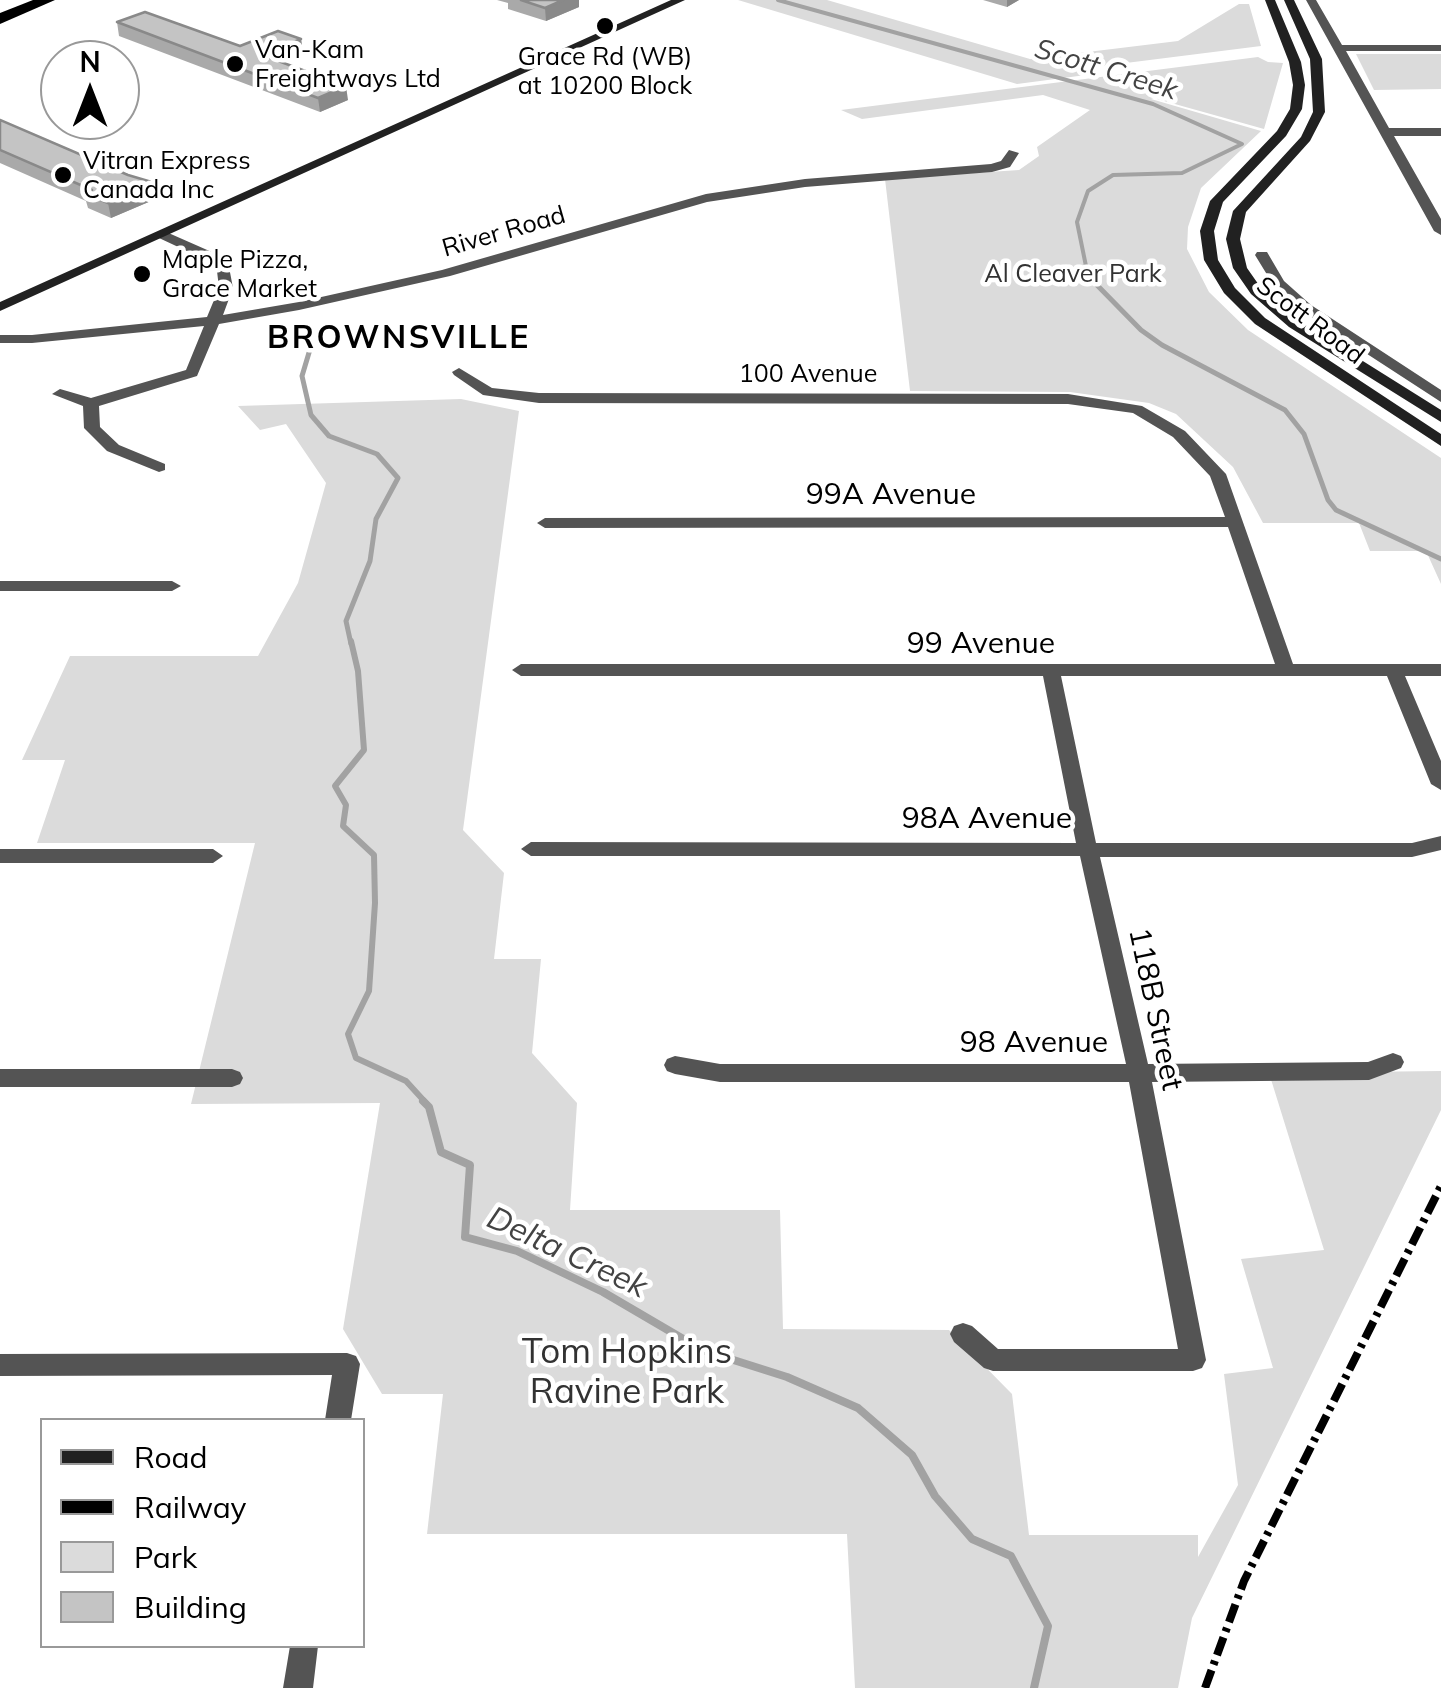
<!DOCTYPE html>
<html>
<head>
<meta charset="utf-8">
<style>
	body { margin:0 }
	#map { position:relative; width:1441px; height:1688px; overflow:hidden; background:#fff; font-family:Mulish,sans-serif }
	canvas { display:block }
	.legend { position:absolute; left:40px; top:1418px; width:325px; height:230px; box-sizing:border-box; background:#fff; border:2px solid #999; margin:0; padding:12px 18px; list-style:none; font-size:30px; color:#000 }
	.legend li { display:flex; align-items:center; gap:20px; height:50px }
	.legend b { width:50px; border:2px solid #999 }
	.north { position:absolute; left:40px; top:40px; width:100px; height:100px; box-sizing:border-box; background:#fff; border:2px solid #999; border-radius:50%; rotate:0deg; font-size:28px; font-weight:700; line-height:40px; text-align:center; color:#000 }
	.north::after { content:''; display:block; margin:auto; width:35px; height:45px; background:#000; clip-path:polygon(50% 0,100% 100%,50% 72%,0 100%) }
</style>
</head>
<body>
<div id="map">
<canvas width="1441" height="1688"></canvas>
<ul class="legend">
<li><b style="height:12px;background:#212121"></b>Road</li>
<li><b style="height:12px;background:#000"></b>Railway</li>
<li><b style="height:28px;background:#dbdbdb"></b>Park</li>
<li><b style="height:28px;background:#c4c4c4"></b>Building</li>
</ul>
<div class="north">N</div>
</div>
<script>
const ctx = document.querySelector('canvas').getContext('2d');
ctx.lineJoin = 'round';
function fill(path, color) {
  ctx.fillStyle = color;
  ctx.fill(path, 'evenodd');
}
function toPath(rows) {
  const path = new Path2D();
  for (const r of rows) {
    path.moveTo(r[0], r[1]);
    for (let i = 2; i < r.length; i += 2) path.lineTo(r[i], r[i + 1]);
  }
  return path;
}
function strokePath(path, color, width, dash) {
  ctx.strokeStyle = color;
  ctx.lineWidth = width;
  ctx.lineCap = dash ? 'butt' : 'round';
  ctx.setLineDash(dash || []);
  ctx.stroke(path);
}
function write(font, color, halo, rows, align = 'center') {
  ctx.font = font + ' Mulish,sans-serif';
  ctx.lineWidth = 9;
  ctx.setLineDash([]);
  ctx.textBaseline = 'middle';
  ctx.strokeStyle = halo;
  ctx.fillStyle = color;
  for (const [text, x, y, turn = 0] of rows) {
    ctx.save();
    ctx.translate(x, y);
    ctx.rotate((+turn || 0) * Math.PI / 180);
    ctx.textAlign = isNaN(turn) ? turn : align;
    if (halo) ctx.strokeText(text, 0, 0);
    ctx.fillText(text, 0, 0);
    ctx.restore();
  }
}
const green = toPath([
	[738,0,827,0,1030,59,1178,41,1239,4,1249,4,1261,46,1094,67,1086,75,1017,84],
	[1356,54,1441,54,1441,89,1374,90],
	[1258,57,1268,62,1283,63,1264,129,1157,99,1184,86,1151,99,1261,131,1201,188,1188,227,1187,249,1209,292,1248,330,1441,458,1441,584,1426,551,1370,551,1359,523,1263,523,1233,467,1176,414,1149,403,1070,392,910,391,885,179,1019,170,1039,156,1037,147,1090,110,1043,95,862,119,841,110],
	[461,399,519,411,463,830,504,873,494,959,541,959,532,1053,577,1103,570,1210,780,1210,783,1329,949,1330,1012,1394,1029,1535,1198,1535,1198,1557,1238,1485,1224,1374,1273,1368,1241,1259,1324,1250,1269,1073,1441,1071,1441,1110,1192,1618,1178,1688,855,1688,847,1534,427,1534,443,1394,382,1394,343,1329,380,1103,191,1104,255,843,37,843,65,760,22,760,70,656,258,656,298,583,326,483,286,424,260,430,238,406]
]);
const streamFar3 = toPath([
	[778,0,1153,104,1242,144,1182,173,1113,175,1088,191,1077,222,1088,276,1095,284]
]);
const streamFar2 = toPath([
	[1093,281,1141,330,1162,345,1285,410,1304,434,1328,500,1336,510,1441,559],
	[296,325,311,346,302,376,311,415,329,436,377,454,398,478,376,519,370,561,346,621,351,644]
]);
const streamFar1 = toPath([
	[351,641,358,671,364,750,335,786,346,805,343,826,374,855,375,903,369,991,348,1034,356,1058,406,1081,426,1103]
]);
const stream = toPath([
	[423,1101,429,1107,441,1152,470,1165,465,1237,517,1251,603,1292,702,1350,787,1377,858,1408,912,1455,935,1496,972,1539,1011,1556,1048,1626,1034,1688]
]);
const street = toPath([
	[1306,0,1316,0,1342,45,1441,45,1441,51,1346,51,1389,128,1441,128,1441,136,1394,136,1441,219,1441,235,1434,231,1306,0],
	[1009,150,1019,153,1010,167,992,172,805,187,707,202,450,276,299,310,219,324,197,376,99,406,100,427,119,445,165,464,165,470,159,472,107,451,84,428,83,406,52,394,60,389,91,398,186,370,204,326,32,343,0,343,0,335,32,335,207,317,219,288,217,271,204,259,159,238,157,235,164,231,214,253,229,267,233,288,223,315,299,302,442,270,706,194,805,179,991,164,1001,161,1009,150],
	[1257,252,1267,252,1284,281,1311,305,1441,390,1441,402,1301,311,1274,286,1255,255,1257,252],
	[459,368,492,388,539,393,1068,394,1142,406,1185,431,1226,474,1293,664,1441,664,1441,676,1405,676,1441,761,1441,790,1431,784,1387,676,1061,676,1096,843,1412,843,1441,836,1441,850,1412,857,1100,857,1148,1064,1368,1062,1393,1053,1401,1056,1404,1062,1401,1068,1369,1080,1152,1082,1206,1360,1202,1368,1193,1371,993,1371,984,1368,954,1342,950,1334,954,1326,963,1323,972,1326,998,1349,1178,1349,1129,1082,720,1082,675,1074,667,1071,664,1065,667,1059,675,1056,720,1064,1126,1064,1080,856,531,856,521,849,531,842,1076,843,1043,676,521,676,512,670,521,664,1275,664,1228,527,545,528,537,523,545,518,1225,517,1210,476,1173,437,1133,413,1068,404,539,403,483,395,454,375,452,372,459,368],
	[0,581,172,581,181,586,172,591,0,591,0,581],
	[0,849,213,849,223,856,213,863,0,863,0,849],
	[0,1069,232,1069,240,1072,243,1078,240,1084,232,1087,0,1087,0,1069],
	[347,1353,356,1356,360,1364,351,1420,325,1420,332,1375,0,1376,0,1354,347,1353],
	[290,1646,318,1646,313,1688,283,1688,290,1646]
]);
const secondary = toPath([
	[671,0,685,0,0,311,0,302,671,0],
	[1265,0,1275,0,1301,62,1305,85,1302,109,1286,136,1223,202,1214,231,1218,260,1235,288,1265,318,1441,434,1441,446,1255,324,1224,293,1204,260,1200,231,1210,201,1277,131,1290,109,1293,85,1289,62,1265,0],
	[1284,0,1294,0,1322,59,1325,112,1310,141,1246,212,1240,239,1247,268,1261,288,1299,321,1441,410,1441,422,1289,327,1251,294,1233,268,1226,239,1233,211,1301,137,1313,112,1310,59,1284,0]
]);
const highway = toPath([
	[33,0,55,0,0,24,0,13,33,0]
]);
const rail = toPath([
	[1205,1688,1244,1581,1441,1186]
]);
const wall = toPath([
	[497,0,579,0,579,7,546,21,508,9,508,3],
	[983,0,1019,0,1007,7],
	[117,22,240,46,301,39,303,53,281,62,348,100,320,112,119,36],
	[0,120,158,198,111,218,88,208,86,201,0,163]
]);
const shadedWall = toPath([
	[563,0,579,0,579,7,546,21,545,8],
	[1007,0,1019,0,1007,7],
	[301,39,303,53,264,69,262,55],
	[346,86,348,100,320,112,318,98],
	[155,183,158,198,111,218,108,203]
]);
const building = toPath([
	[521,0,563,0,545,8,521,0],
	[145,12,240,46,278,31,301,39,262,55,346,86,318,98,117,22,145,12],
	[0,120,128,175,155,183,108,203,84,193,92,190,0,150,0,120]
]);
const markers = [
	[605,26,10,"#000"],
	[235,64,10,"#000"],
	[63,175,10,"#000"],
	[142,274,10,"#000"]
];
const farPoinames = [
	["Van-Kam",255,50],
	["Freightways Ltd",255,79],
	["Grace Rd (WB)",605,57,"center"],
	["at 10200 Block",605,86,"center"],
	["Vitran Express",83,161],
	["Canada Inc",83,190],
	["Maple Pizza,",162,260],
	["Grace Market",162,289]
];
const farStreetnames = [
	["River Road",504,232,-16],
	["Scott Road",1310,321,37],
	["100 Avenue",808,374]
];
const farParknames = [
	["Al Cleaver Park",1073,274]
];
const farWaternames = [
	["Scott Creek",1106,70,17]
];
const streetNames = [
	["99A Avenue",891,495],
	["99 Avenue",981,644],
	["98A Avenue",987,819],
	["118B Street",1155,1009,78],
	["98 Avenue",1034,1043]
];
const farDistrictnames = [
	["BROWNSVILLE",399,338]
];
const waterNames = [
	["Delta Creek",567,1253,25]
];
const nearParknames = [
	["Tom Hopkins",627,1352],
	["Ravine Park",627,1392]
];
fill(green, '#dbdbdb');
strokePath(streamFar3, '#a2a2a2', 4);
strokePath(streamFar2, '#a2a2a2', 5);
strokePath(streamFar1, '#a2a2a2', 6);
strokePath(stream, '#a2a2a2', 8);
fill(street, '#545454');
fill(secondary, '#212121');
fill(highway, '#000');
strokePath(rail, '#000', 8, [19, 6, 4, 6]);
fill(wall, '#a9a9a9');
fill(shadedWall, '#898989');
fill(building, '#c4c4c4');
strokePath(building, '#898989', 2.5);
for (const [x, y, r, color] of markers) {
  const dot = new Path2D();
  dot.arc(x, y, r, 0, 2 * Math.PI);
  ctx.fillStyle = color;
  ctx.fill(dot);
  strokePath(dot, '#fff', 4);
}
write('25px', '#000', '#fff', farPoinames, 'left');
write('25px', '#000', '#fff', farStreetnames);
write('25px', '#323232', '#fff', farParknames);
write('italic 28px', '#434343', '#fff', farWaternames);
write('30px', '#000', '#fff', streetNames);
ctx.letterSpacing = '2.5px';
write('bold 32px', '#000', '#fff', farDistrictnames);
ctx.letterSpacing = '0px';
write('italic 32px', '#434343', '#fff', waterNames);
write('35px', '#323232', '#fff', nearParknames);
</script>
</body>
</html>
